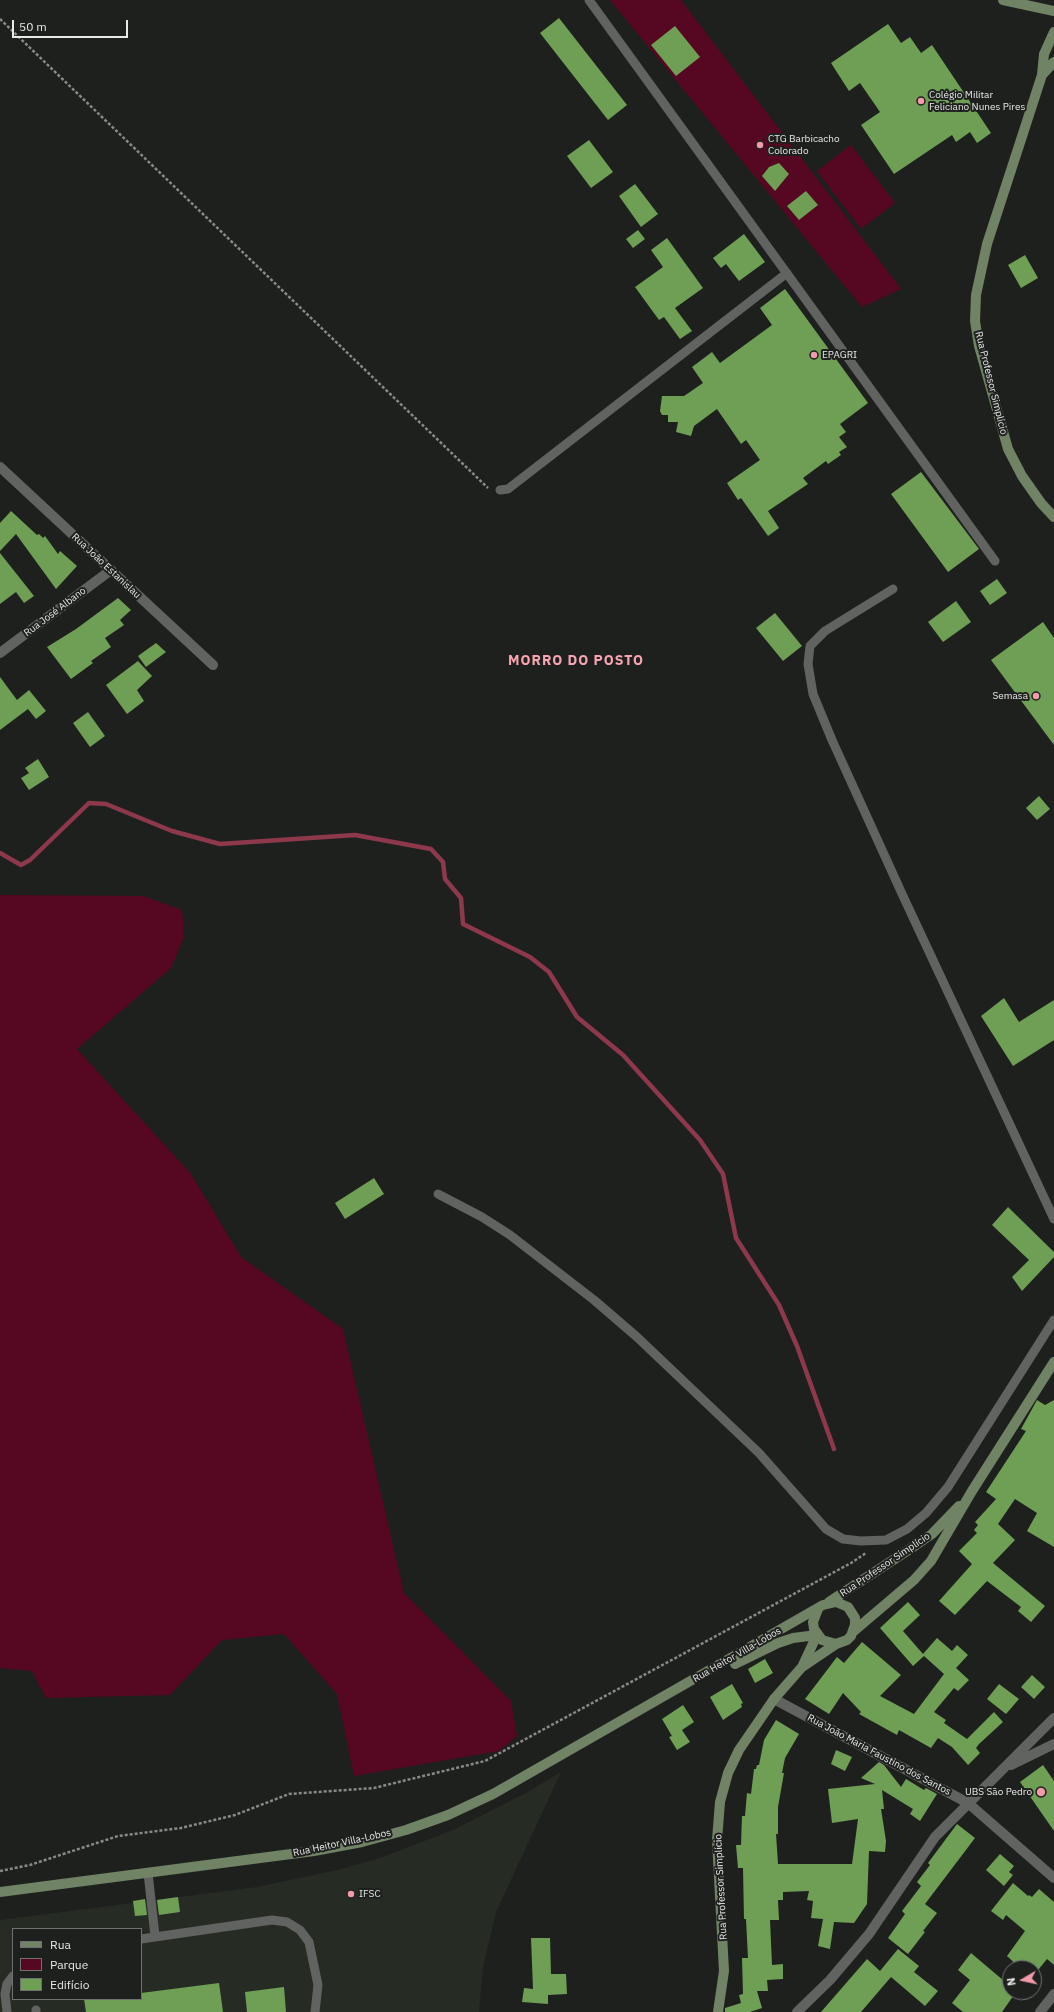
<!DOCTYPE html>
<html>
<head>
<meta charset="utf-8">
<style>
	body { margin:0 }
	#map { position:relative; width:1054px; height:2012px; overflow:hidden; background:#1e201e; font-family:"IBM Plex Sans",sans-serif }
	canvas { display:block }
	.legend { position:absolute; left:12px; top:1928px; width:130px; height:72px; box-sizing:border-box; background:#1e201e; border:1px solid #6f706f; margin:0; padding:5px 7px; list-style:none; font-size:12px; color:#e8e9e8 }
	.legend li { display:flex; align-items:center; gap:8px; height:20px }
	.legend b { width:20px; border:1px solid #6f706f }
	.north { position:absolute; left:1002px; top:1960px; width:40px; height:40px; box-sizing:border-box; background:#1e201e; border:1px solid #6f706f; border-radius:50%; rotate:261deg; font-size:11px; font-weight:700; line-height:16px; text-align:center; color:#e8e9e8 }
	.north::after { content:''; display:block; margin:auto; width:14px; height:18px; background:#f39aa9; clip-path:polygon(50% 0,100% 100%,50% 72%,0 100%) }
	.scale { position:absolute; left:12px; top:20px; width:116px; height:18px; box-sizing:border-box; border:2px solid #e8e9e8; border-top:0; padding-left:5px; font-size:12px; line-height:14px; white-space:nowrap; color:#e8e9e8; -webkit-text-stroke:3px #1e201e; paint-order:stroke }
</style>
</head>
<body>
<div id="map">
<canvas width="1054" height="2012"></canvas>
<ul class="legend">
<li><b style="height:5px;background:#708365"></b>Rua</li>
<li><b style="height:11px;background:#560721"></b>Parque</li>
<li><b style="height:11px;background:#6f9f54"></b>Edifício</li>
</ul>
<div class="north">N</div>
<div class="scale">50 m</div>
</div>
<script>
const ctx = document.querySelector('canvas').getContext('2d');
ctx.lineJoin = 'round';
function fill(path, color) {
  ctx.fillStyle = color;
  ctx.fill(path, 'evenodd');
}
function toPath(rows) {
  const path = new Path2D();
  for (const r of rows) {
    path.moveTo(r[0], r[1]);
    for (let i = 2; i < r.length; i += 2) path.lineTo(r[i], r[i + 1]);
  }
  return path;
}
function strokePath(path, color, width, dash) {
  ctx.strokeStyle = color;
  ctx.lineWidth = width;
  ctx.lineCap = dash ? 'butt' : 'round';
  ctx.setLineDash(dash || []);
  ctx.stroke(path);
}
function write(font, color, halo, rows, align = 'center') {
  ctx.font = font + ' "IBM Plex Sans",sans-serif';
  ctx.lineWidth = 4;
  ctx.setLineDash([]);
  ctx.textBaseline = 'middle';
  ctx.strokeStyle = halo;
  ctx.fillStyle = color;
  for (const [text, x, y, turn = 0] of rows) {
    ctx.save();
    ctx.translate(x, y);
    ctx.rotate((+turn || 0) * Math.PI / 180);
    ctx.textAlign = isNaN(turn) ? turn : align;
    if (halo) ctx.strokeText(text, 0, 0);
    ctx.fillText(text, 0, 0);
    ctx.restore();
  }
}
const built = toPath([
	[561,1772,496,1912,483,1967,479,2012,0,2012,0,1920,257,1887,337,1870,377,1859,453,1830,526,1793],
	[13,1929,141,1929,141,1999,13,1999]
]);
const green = toPath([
	[610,0,681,0,901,289,862,307],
	[851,145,895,203,861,229,817,171],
	[0,895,143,896,182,910,184,937,171,968,77,1049,191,1174,241,1257,343,1329,404,1593,511,1701,517,1736,499,1751,354,1776,337,1694,284,1634,222,1640,170,1695,46,1698,32,1671,0,1668]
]);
const stream = toPath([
	[0,853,21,865,30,860,89,803,106,804,172,831,220,844,355,835,431,849,443,862,445,879,461,898,463,924,530,957,549,972,577,1017,623,1055,700,1140,723,1174,736,1238,779,1305,797,1346,834,1449]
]);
const building = toPath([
	[559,18,627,105,608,120,540,33],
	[888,24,901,43,910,37,921,53,932,45,991,133,977,143,970,132,956,142,952,135,894,174,861,125,880,112,860,83,849,91,831,63],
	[675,26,700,57,676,76,651,45],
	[589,140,613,172,591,188,567,156],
	[779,163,789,174,775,191,762,176,769,167],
	[635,184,658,214,641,227,619,196],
	[806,191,818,205,799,220,787,206],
	[638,230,645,239,633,248,626,239],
	[744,234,765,262,739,281,726,264,721,268,713,258],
	[667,238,703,288,675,308,692,331,680,339,664,317,659,320,635,287,663,267,651,250],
	[1025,255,1038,278,1021,288,1008,265],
	[785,289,868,403,840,424,846,432,839,437,847,447,839,452,841,455,828,464,826,461,803,478,808,484,768,511,779,528,768,536,741,498,738,500,727,483,760,460,746,440,741,444,717,409,694,426,691,436,676,432,678,422,668,422,668,415,662,415,660,411,662,396,684,396,703,383,692,367,712,352,720,363,772,325,760,308],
	[921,472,979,549,948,572,891,494],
	[11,511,37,535,39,534,43,538,45,536,58,554,60,551,77,566,56,589,16,534,0,551,0,523],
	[0,553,34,596,24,603,16,592,0,604],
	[997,579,1007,593,990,605,980,591],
	[118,598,131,610,120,620,124,625,105,638,111,647,91,661,93,663,71,679,47,647,76,629],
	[956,601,971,622,943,642,928,622],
	[775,613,802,646,783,661,756,628],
	[1043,622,1054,638,1054,745,991,660],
	[156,643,166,652,146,667,138,656],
	[138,661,152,676,137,690,144,701,127,714,106,685],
	[0,677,17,700,29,690,46,711,36,719,28,709,0,730],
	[88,712,105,736,90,747,73,723],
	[38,759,49,777,29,790,21,778,29,773,25,768],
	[1039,796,1050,809,1037,820,1026,808],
	[1004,998,1019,1022,1054,1000,1054,1040,1013,1066,981,1016],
	[374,1178,384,1194,345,1219,335,1203],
	[1008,1207,1054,1252,1054,1257,1022,1291,1012,1277,1029,1260,992,1225],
	[1037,1400,1045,1405,1054,1400,1054,1547,1027,1531,1037,1513,1015,1499,998,1524,1015,1540,993,1563,1045,1606,1031,1622,1018,1611,1021,1607,987,1581,955,1615,939,1601,972,1564,959,1551,977,1533,974,1530,978,1525,975,1522,996,1499,986,1492,1026,1431,1021,1429],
	[908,1602,920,1615,903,1631,923,1654,937,1638,952,1651,957,1645,968,1655,956,1668,969,1680,958,1691,954,1688,934,1712,946,1720,944,1723,967,1739,994,1712,1003,1722,979,1744,976,1748,980,1753,968,1765,952,1747,938,1738,931,1748,899,1730,897,1735,859,1714,861,1712,843,1693,829,1714,805,1699,837,1657,844,1663,862,1642,901,1675,880,1696,914,1714,944,1674,924,1656,913,1666,880,1628],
	[765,1659,773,1673,755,1683,748,1669],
	[1032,1675,1045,1687,1034,1699,1021,1687],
	[732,1684,743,1703,741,1704,742,1707,723,1720,710,1697],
	[999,1684,1019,1699,1006,1714,987,1699],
	[683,1705,694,1722,682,1730,690,1742,677,1750,669,1737,672,1736,662,1719],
	[776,1720,799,1734,785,1758,782,1773,784,1773,778,1807,778,1834,776,1834,778,1864,852,1864,858,1819,832,1823,828,1789,875,1784,861,1778,879,1762,884,1765,901,1787,906,1779,924,1790,926,1788,937,1794,920,1821,910,1814,913,1809,882,1790,884,1809,881,1809,886,1841,885,1852,869,1851,867,1904,854,1923,834,1922,830,1949,818,1946,823,1919,811,1918,813,1901,807,1900,809,1891,783,1892,783,1900,778,1900,779,1920,770,1920,772,1965,783,1964,783,1979,767,1980,768,1991,757,1991,762,2008,750,2012,725,2012,725,2008,741,2003,739,1995,743,1994,742,1958,748,1958,746,1919,744,1919,743,1868,738,1868,736,1845,741,1845,742,1816,745,1816,747,1793,751,1794,754,1769,756,1769,757,1765,759,1765,764,1740],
	[836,1750,852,1757,845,1771,831,1764],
	[1043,1765,1054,1781,1054,1831,1020,1782],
	[957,1824,975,1838,925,1904,937,1913,923,1931,925,1932,908,1954,888,1938,905,1914,902,1911,921,1886,917,1882,930,1865,928,1863],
	[1000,1854,1014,1866,1009,1872,1013,1875,1004,1886,986,1870],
	[1013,1883,1028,1896,1029,1895,1032,1897,1039,1889,1054,1902,1054,1965,1047,1959,1034,1975,1034,1968,1020,1968,1007,1956,1025,1931,1006,1915,1003,1920,991,1911],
	[178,1897,180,1912,159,1915,157,1900],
	[145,1899,147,1915,135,1916,133,1901],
	[531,1938,550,1938,551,1974,566,1974,567,1994,548,1995,548,2004,522,2002,524,1988,533,1989],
	[898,1949,919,1966,914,1972,938,1991,925,2006,891,1977,861,2012,821,2012,867,1959,880,1971],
	[971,1953,1010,1986,1010,1992,1016,1992,1002,2012,963,2012,952,2003,970,1980,958,1970],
	[219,1983,223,2012,86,2012,84,1999,141,1999,141,1993],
	[284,1987,286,2012,247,2012,245,1992]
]);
const path = toPath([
	[0,19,488,488],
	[0,1871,30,1865,118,1836,181,1828,235,1815,289,1794,374,1788,485,1761,851,1563,866,1553]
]);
const lane = toPath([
	[589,0,995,561],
	[500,490,508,489,787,273],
	[893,589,825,631,810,646,808,664,813,694,832,740,903,896,1054,1219],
	[438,1194,482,1217,510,1235,594,1300,637,1337,759,1453,826,1529,843,1539,861,1541,886,1540,907,1529,926,1513,948,1487,1054,1320],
	[148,1873,155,1936],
	[141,1939,272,1920,287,1922,300,1930,309,1942,318,1985,315,2012],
	[36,2010,36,2012],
	[7,2012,5,1994,7,1984,13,1976]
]);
const street = toPath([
	[0,467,213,665],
	[0,653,111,570],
	[774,1699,968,1803,1054,1878],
	[1011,1765,1054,1744],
	[797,2012,830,1980,869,1934,935,1837,1054,1718],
	[1040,2012,1054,1994]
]);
const secondary = toPath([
	[1003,0,1054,11],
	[1054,32,1044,54,1042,75,987,244,976,295,975,321,979,346,1008,449,1022,476,1041,503,1054,517],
	[1042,75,1054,62],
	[829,1602,916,1545,932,1534,959,1506],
	[854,1631,914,1580,931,1561,972,1491,1054,1362],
	[735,1664,778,1643,793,1638,817,1635],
	[802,1667,817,1635],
	[0,1892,314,1851,362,1842,406,1830,448,1815,493,1794,823,1605,836,1602,848,1607,855,1618,855,1625,851,1636,847,1640,836,1644,822,1640,814,1629,813,1622,818,1609],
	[718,2012,724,1971,717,1840,720,1802,728,1773,739,1750,774,1699,802,1667,836,1644]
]);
const markers = [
	[921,101,4,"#f39aa9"],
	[760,145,4,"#f39aa9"],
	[814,355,4,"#f39aa9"],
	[1036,696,4,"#f39aa9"],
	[1041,1792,5,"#f39aa9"],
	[351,1894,4,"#f39aa9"]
];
const poiNames = [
	["Colégio Militar",929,95],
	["Feliciano Nunes Pires",929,107],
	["CTG Barbicacho",768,139],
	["Colorado",768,151],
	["EPAGRI",822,355],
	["Semasa",1028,696,"right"],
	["UBS São Pedro",1032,1792,"right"],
	["IFSC",359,1894]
];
const streetNames = [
	["Rua Professor Simplício",991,383,76],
	["Rua João Estanislau",106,566,43],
	["Rua José Albano",55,612,-37],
	["Rua Professor Simplício",885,1565,-34],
	["Rua Heitor Villa-Lobos",737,1655,-30],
	["Rua João Maria Faustino dos Santos",879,1755,28],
	["Rua Heitor Villa-Lobos",342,1843,-12],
	["Rua Professor Simplício",721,1887,-93]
];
const districtNames = [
	["MORRO DO POSTO",576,661]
];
fill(built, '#262b24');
fill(green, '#560721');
strokePath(stream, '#8d384b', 4.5);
fill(building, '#6f9f54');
strokePath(path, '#888988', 2.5, [3, 2]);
strokePath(lane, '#616360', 9);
strokePath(street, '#616360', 10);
strokePath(secondary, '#708365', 10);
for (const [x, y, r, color] of markers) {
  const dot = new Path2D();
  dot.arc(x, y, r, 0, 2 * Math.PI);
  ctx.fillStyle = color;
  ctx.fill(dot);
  strokePath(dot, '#1e201e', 1.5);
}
write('10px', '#e8e9e8', '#1e201e', poiNames, 'left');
write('10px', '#e8e9e8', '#1e201e', streetNames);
ctx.letterSpacing = '1px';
write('bold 14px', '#f7a4b1', '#1e201e', districtNames);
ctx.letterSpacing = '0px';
</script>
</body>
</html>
